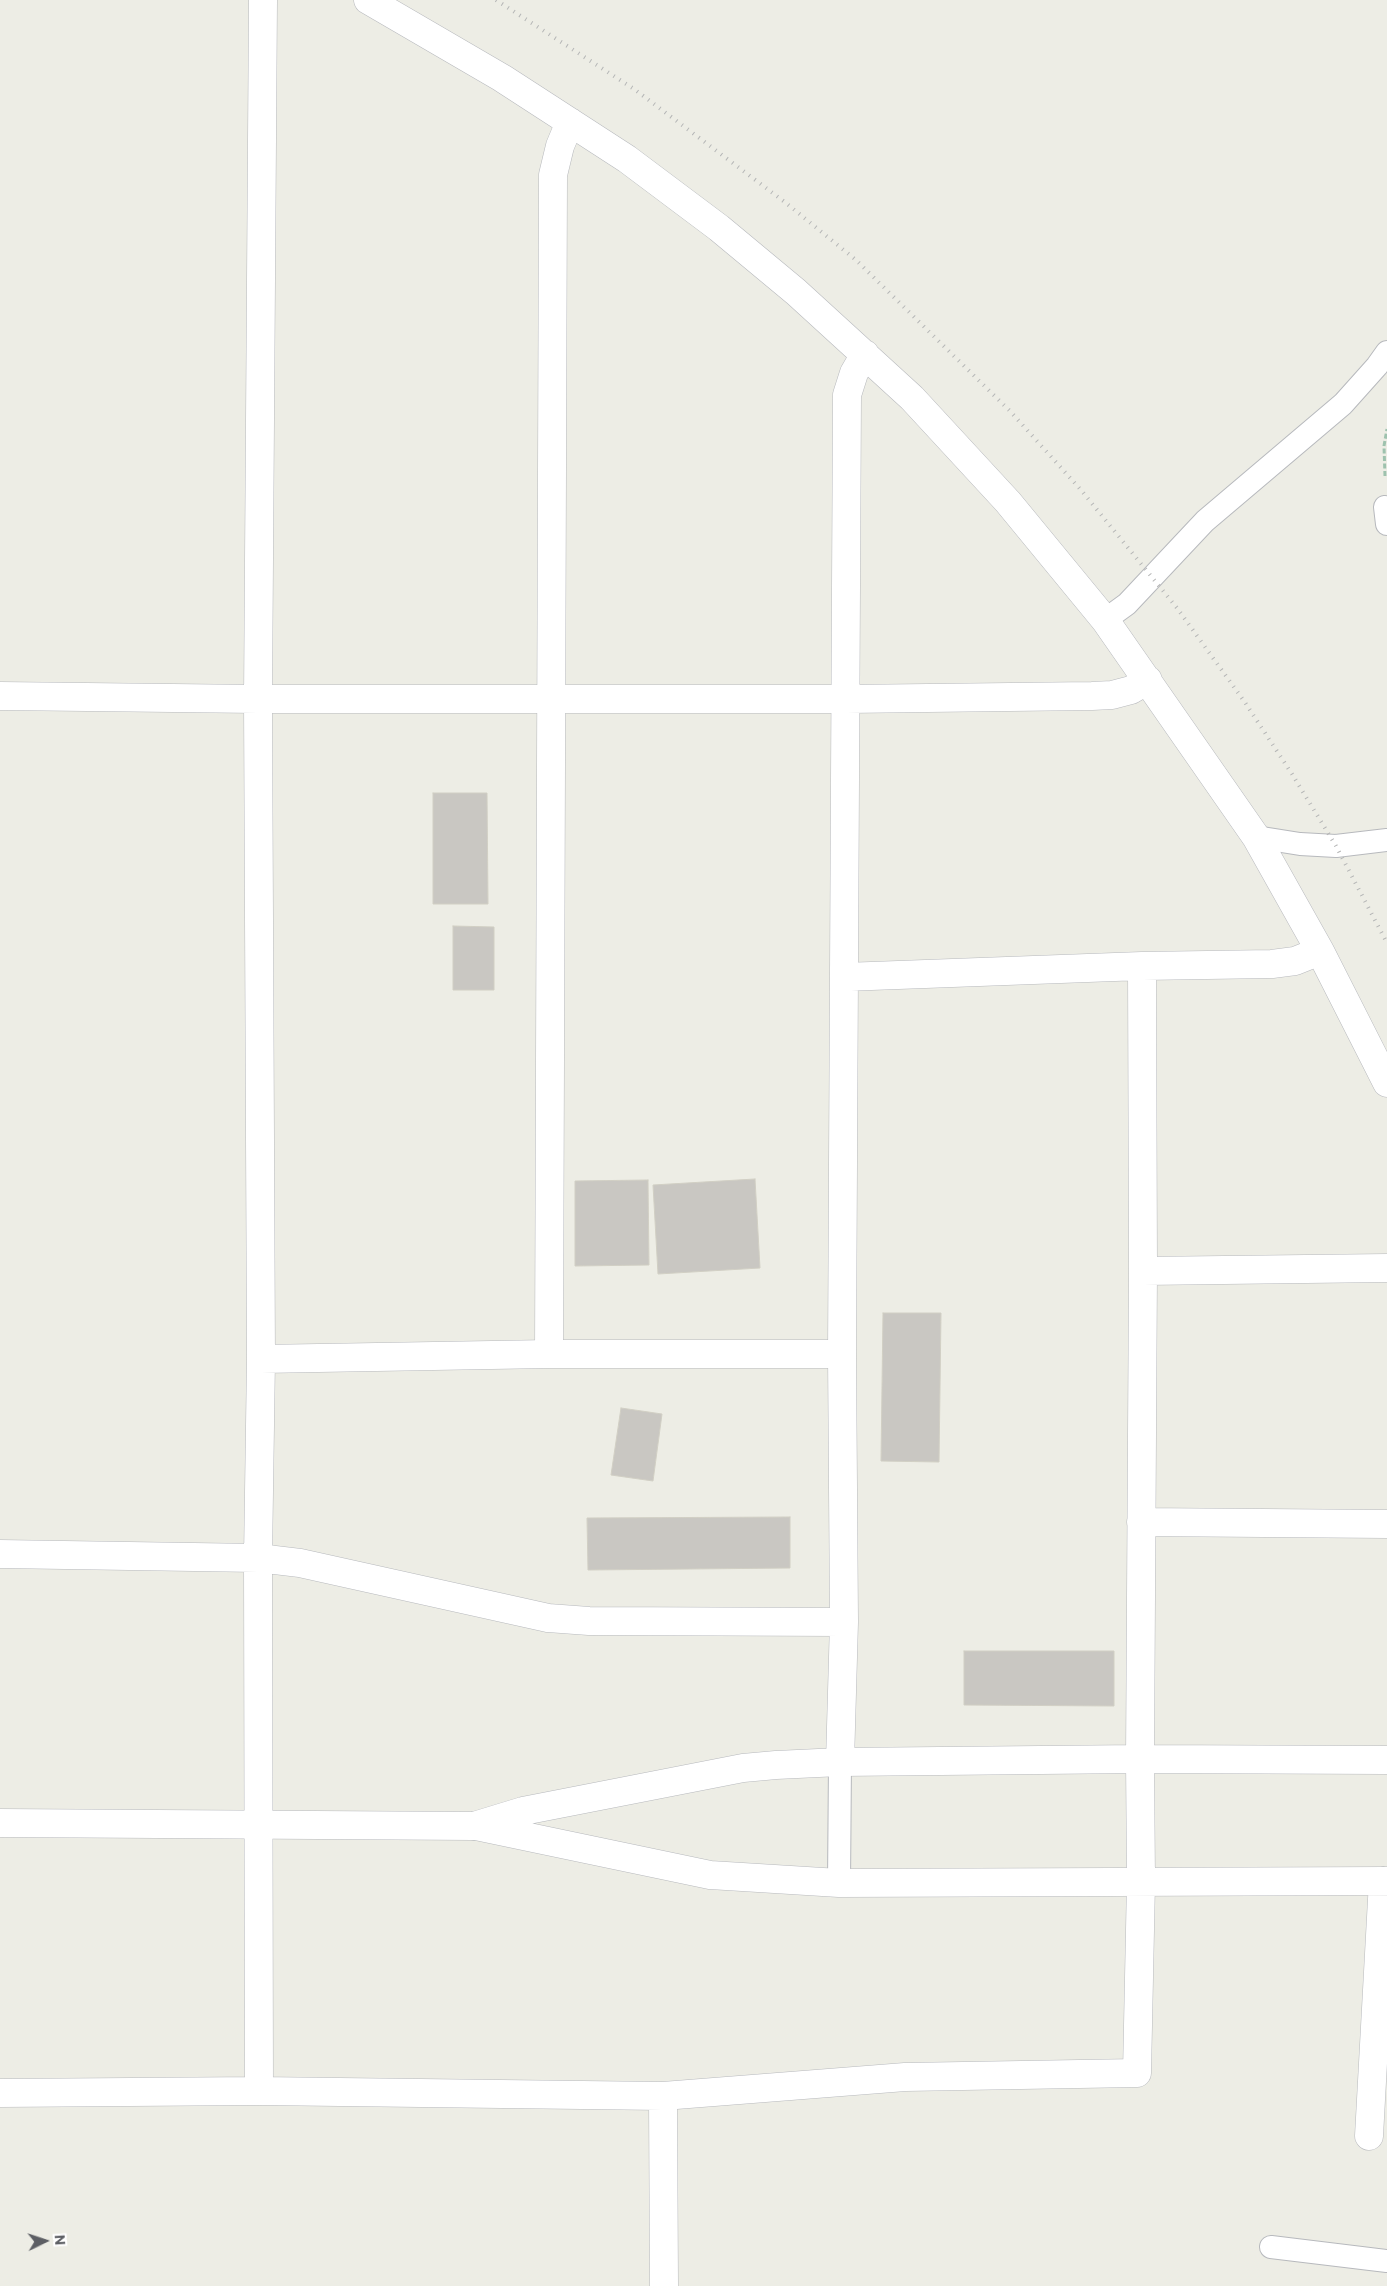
<!DOCTYPE html>
<html>
<head>
<meta charset="utf-8">
<style>
	body { margin:0 }
	#map { position:relative; width:1387px; height:2286px; overflow:hidden; background:#edede5; font-family:Commissioner,sans-serif }
	canvas { display:block }
	.north { position:absolute; left:20px; top:2216px; width:50px; height:50px; -webkit-text-stroke:4px #fff; paint-order:stroke; rotate:86deg; font-size:14px; font-weight:700; line-height:20px; text-align:center; color:#5d5f64 }
	.north::after { content:''; display:block; margin:auto; width:18px; height:22px; background:#5d5f64; clip-path:polygon(50% 0,100% 100%,50% 72%,0 100%) }
</style>
</head>
<body>
<div id="map">
<canvas width="1387" height="2286"></canvas>
<div class="north">N</div>
</div>
<script>
const ctx = document.querySelector('canvas').getContext('2d');
ctx.lineJoin = 'round';
function fill(path, color) {
  ctx.fillStyle = color;
  ctx.fill(path, 'evenodd');
}
function toPath(rows) {
  const path = new Path2D();
  for (const r of rows) {
    path.moveTo(r[0], r[1]);
    for (let i = 2; i < r.length; i += 2) path.lineTo(r[i], r[i + 1]);
  }
  return path;
}
function strokePath(path, color, width, dash) {
  ctx.strokeStyle = color;
  ctx.lineWidth = width;
  ctx.lineCap = dash ? 'butt' : 'round';
  ctx.setLineDash(dash || []);
  ctx.stroke(path);
}
const building = toPath([
	[433,793,487,793,488,904,433,904,433,793],
	[453,926,494,927,494,990,453,990,453,926],
	[755,1179,760,1268,658,1274,653,1185,755,1179],
	[648,1180,649,1265,575,1266,575,1181,648,1180],
	[883,1313,941,1313,939,1462,881,1461,883,1313],
	[621,1408,662,1414,653,1481,611,1475,621,1408],
	[790,1517,790,1568,588,1570,587,1518,790,1517],
	[964,1651,1114,1651,1114,1706,964,1705,964,1651]
]);
const path = toPath([
	[1385,476,1384,446,1387,429]
]);
const service = toPath([
	[1385,507,1387,524],
	[1105,620,1127,604,1205,521,1343,404,1377,366,1387,352],
	[1256,837,1300,844,1336,846,1387,840],
	[839,1883,840,1762],
	[1271,2247,1387,2261]
]);
const minor = toPath([
	[368,0,502,78,627,159,719,228,796,292,912,398,1008,502,1105,620,1256,837,1320,951,1387,1083],
	[0,696,258,699,846,699,1092,696,1112,695,1131,690,1148,680],
	[844,977,1142,966,1272,964,1295,961,1320,951],
	[1143,1271,1387,1268],
	[549,1354,553,175,560,146,570,122],
	[261,1359,549,1354,842,1354],
	[1141,1522,1387,1524],
	[0,1554,258,1558,300,1563,548,1618,589,1621,844,1622],
	[840,1762,844,1622,842,1354,847,395,854,373,865,354],
	[474,1826,523,1811,743,1768,776,1765,840,1762,1140,1759,1387,1760],
	[476,1826,710,1875,839,1883,1387,1881],
	[259,2091,258,1558,261,1359,258,699,263,0],
	[0,2093,259,2091,663,2096,905,2077,1137,2073,1141,1882,1140,1759,1143,1271,1142,966],
	[663,2096,664,2286],
	[1369,2136,1383,1881]
]);
const tertiary = toPath([
	[0,1823,474,1826]
]);
const rail = toPath([
	[496,0,634,89,786,203,856,260,1010,411,1081,490,1177,608,1244,701,1292,774,1336,846,1387,943]
]);
fill(building, '#c9c7c2');
strokePath(building, '#d1cfc4', 1);
strokePath(service, '#b7b9bd', 24);
strokePath(minor, '#b7b9bd', 29);
strokePath(tertiary, '#b7b9bd', 29);
strokePath(path, '#9ec2ae', 3, [5, 2.5]);
strokePath(service, '#fff', 22);
strokePath(minor, '#fff', 28);
strokePath(tertiary, '#fff', 28);
strokePath(rail, '#b5b6b6', 4, [1, 6]);
</script>
</body>
</html>
